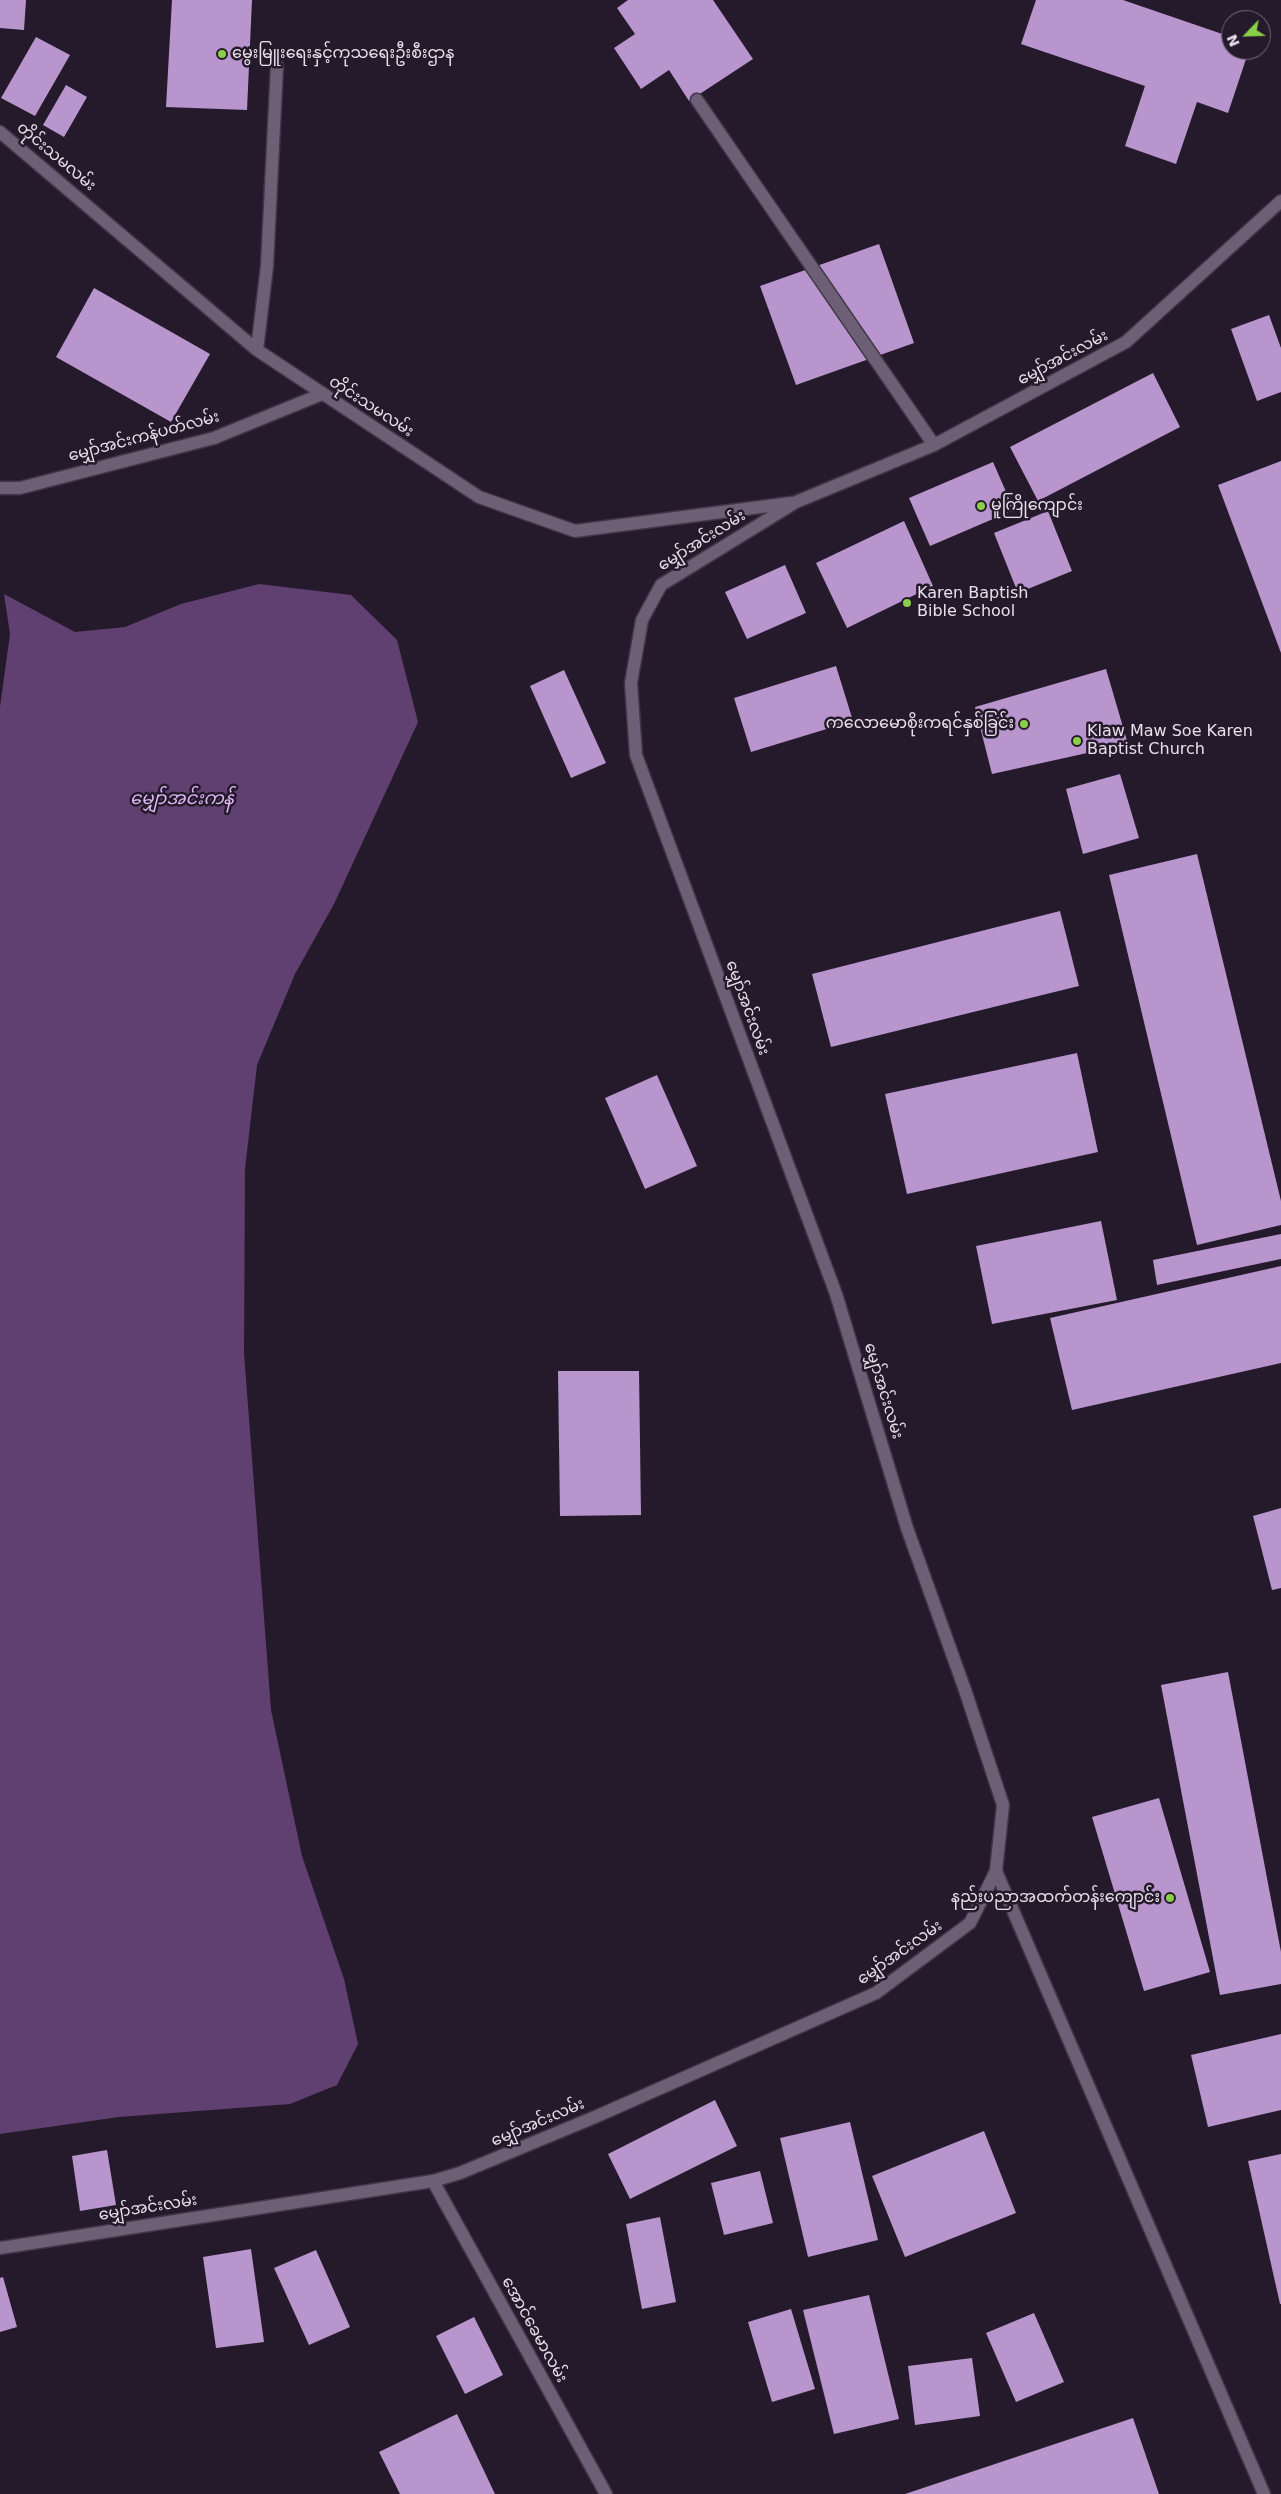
<!DOCTYPE html>
<html>
<head>
<meta charset="utf-8">
<style>
	body { margin:0 }
	#map { position:relative; width:1281px; height:2494px; overflow:hidden; background:#251a2b; font-family:"DejaVu Sans",sans-serif }
	canvas { display:block }
	.north { position:absolute; left:1221px; top:10px; width:50px; height:50px; box-sizing:border-box; background:#251a2b; border:1px solid #736978; border-radius:50%; rotate:246deg; font-size:14px; font-weight:700; line-height:20px; text-align:center; color:#e7e0eb }
	.north::after { content:''; display:block; margin:auto; width:18px; height:22px; background:#89cf48; clip-path:polygon(50% 0,100% 100%,50% 72%,0 100%) }
</style>
</head>
<body>
<div id="map">
<canvas width="1281" height="2494"></canvas>
<div class="north">N</div>
</div>
<script>
const ctx = document.querySelector('canvas').getContext('2d');
ctx.lineJoin = 'round';
function fill(path, color) {
  ctx.fillStyle = color;
  ctx.fill(path, 'evenodd');
}
function toPath(rows) {
  const path = new Path2D();
  for (const r of rows) {
    path.moveTo(r[0], r[1]);
    for (let i = 2; i < r.length; i += 2) path.lineTo(r[i], r[i + 1]);
  }
  return path;
}
function strokePath(path, color, width, dash) {
  ctx.strokeStyle = color;
  ctx.lineWidth = width;
  ctx.lineCap = dash ? 'butt' : 'round';
  ctx.setLineDash(dash || []);
  ctx.stroke(path);
}
function write(font, color, halo, rows, align = 'center') {
  ctx.font = font + ' "DejaVu Sans","Noto Sans Myanmar",sans-serif';
  ctx.lineWidth = 5;
  ctx.setLineDash([]);
  ctx.textBaseline = 'middle';
  ctx.strokeStyle = halo;
  ctx.fillStyle = color;
  for (const [text, x, y, turn = 0] of rows) {
    ctx.save();
    ctx.translate(x, y);
    ctx.rotate((+turn || 0) * Math.PI / 180);
    ctx.textAlign = isNaN(turn) ? turn : align;
    if (halo) ctx.strokeText(text, 0, 0);
    ctx.fillText(text, 0, 0);
    ctx.restore();
  }
}
const water = toPath([
	[259,584,351,595,397,640,418,722,334,904,295,974,257,1065,245,1169,244,1353,271,1710,302,1856,344,1979,358,2044,337,2085,290,2104,119,2117,0,2134,0,707,10,634,4,594,75,632,125,627,181,604]
]);
const building = toPath([
	[0,0,26,0,24,30,0,28],
	[172,0,252,0,247,110,166,107],
	[628,0,713,0,753,59,689,101,669,70,641,89,614,48,635,34,617,8],
	[1036,0,1123,0,1231,37,1231,50,1249,50,1228,113,1197,102,1176,164,1125,146,1145,86,1021,44],
	[36,37,70,55,35,116,1,98],
	[66,85,87,97,64,137,43,125],
	[879,244,914,343,796,385,760,286],
	[94,288,210,354,171,422,56,357],
	[1269,315,1281,348,1281,392,1257,401,1231,329],
	[1153,373,1180,427,1038,501,1010,447],
	[1281,461,1281,653,1218,485],
	[993,462,1014,510,930,546,909,498],
	[1048,511,1072,571,1018,593,994,533],
	[904,521,933,586,847,628,816,563],
	[785,565,806,613,747,639,725,592],
	[836,666,853,721,751,752,734,698],
	[1106,669,1128,744,992,774,975,707],
	[564,670,606,763,571,778,530,686],
	[1120,774,1139,838,1083,854,1066,789],
	[1197,854,1281,1201,1281,1225,1197,1245,1109,875],
	[1060,911,1079,986,831,1047,812,974],
	[1077,1053,1098,1152,907,1194,885,1094],
	[657,1075,697,1166,645,1189,605,1098],
	[1101,1221,1117,1300,992,1324,976,1246],
	[1281,1234,1281,1259,1157,1285,1153,1260],
	[1281,1266,1281,1363,1072,1410,1050,1318],
	[558,1371,639,1371,641,1515,560,1516],
	[1281,1508,1281,1588,1272,1590,1253,1516],
	[1228,1672,1281,1952,1281,1984,1220,1995,1161,1685],
	[1159,1798,1210,1972,1144,1991,1092,1817],
	[1281,2034,1281,2110,1208,2127,1191,2055],
	[715,2100,737,2146,630,2199,608,2154],
	[850,2122,878,2240,808,2257,780,2138],
	[984,2131,1016,2213,905,2257,872,2176],
	[107,2150,116,2205,80,2211,72,2156],
	[1281,2154,1281,2304,1280,2304,1248,2161],
	[760,2171,773,2223,724,2235,711,2183],
	[660,2217,676,2302,642,2309,626,2224],
	[251,2249,264,2342,216,2348,203,2257],
	[316,2250,350,2327,309,2345,274,2268],
	[3,2277,17,2327,0,2332,0,2278],
	[869,2295,899,2419,834,2434,803,2310],
	[791,2309,815,2389,772,2402,748,2322],
	[1034,2313,1064,2382,1016,2402,986,2333],
	[474,2317,503,2375,465,2394,436,2336],
	[972,2358,980,2416,915,2425,908,2366],
	[457,2414,495,2494,400,2494,379,2452],
	[1133,2418,1159,2494,905,2494]
]);
const minor = toPath([
	[697,100,934,445],
	[0,132,257,350,479,497,575,531,791,503],
	[257,350,267,266,277,66],
	[0,488,20,488,214,438,322,394],
	[996,1871,1264,2494],
	[433,2181,606,2494],
	[0,2248,433,2181,460,2173,595,2117,876,1993,970,1923,996,1871,1003,1805,965,1690,907,1528,836,1294,636,755,631,683,642,620,661,585,796,502,934,445,1126,342,1281,201]
]);
const markers = [
	[222,54,5,"#89cf48"],
	[981,506,5,"#89cf48"],
	[907,603,5,"#89cf48"],
	[1024,724,5,"#89cf48"],
	[1077,741,5,"#89cf48"],
	[1170,1898,5,"#89cf48"]
];
const poiNames = [
	["မွေးမြူးရေးနှင့်ကုသရေးဦးစီးဌာန",232,54],
	["မူကြိုကျောင်း",991,506],
	["Karen Baptish",917,594],
	["Bible School",917,612],
	["ကလောမောစိုးကရင်နှစ်ခြင်း",1014,724,"right"],
	["Klaw Maw Soe Karen",1087,732],
	["Baptist Church",1087,750],
	["နည်းပညာအထက်တန်းကျောင်း",1160,1898,"right"]
];
const streetNames = [
	["တိုင်းသမလမ်း",56,157,40],
	["မျှော်အင်းလမ်း",1063,358,-28],
	["တိုင်းသမလမ်း",371,407,33],
	["မျှော်အင်းကန်ပတ်လမ်း",144,437,-15],
	["မျှော်အင်းလမ်း",702,541,-32],
	["မျှော်အင်းလမ်း",747,1008,70],
	["မျှော်အင်းလမ်း",883,1391,73],
	["မျှော်အင်းလမ်း",900,1953,-35],
	["မျှော်အင်းလမ်း",538,2123,-23],
	["မျှော်အင်းလမ်း",148,2208,-9],
	["အောင်ခေမာလမ်း",534,2330,61]
];
const waterNames = [
	["မျှော်အင်းကန်",182,799]
];
fill(water, '#604071');
fill(building, '#b895cd');
strokePath(minor, '#403646', 15);
strokePath(minor, '#6d5f75', 12);
for (const [x, y, r, color] of markers) {
  const dot = new Path2D();
  dot.arc(x, y, r, 0, 2 * Math.PI);
  ctx.fillStyle = color;
  ctx.fill(dot);
  strokePath(dot, '#251a2b', 2);
}
write('16px', '#e7e0eb', '#251a2b', poiNames, 'left');
write('16px', '#e7e0eb', '#251a2b', streetNames);
write('italic 18px', '#deb7f5', '#251a2b', waterNames);
</script>
</body>
</html>
